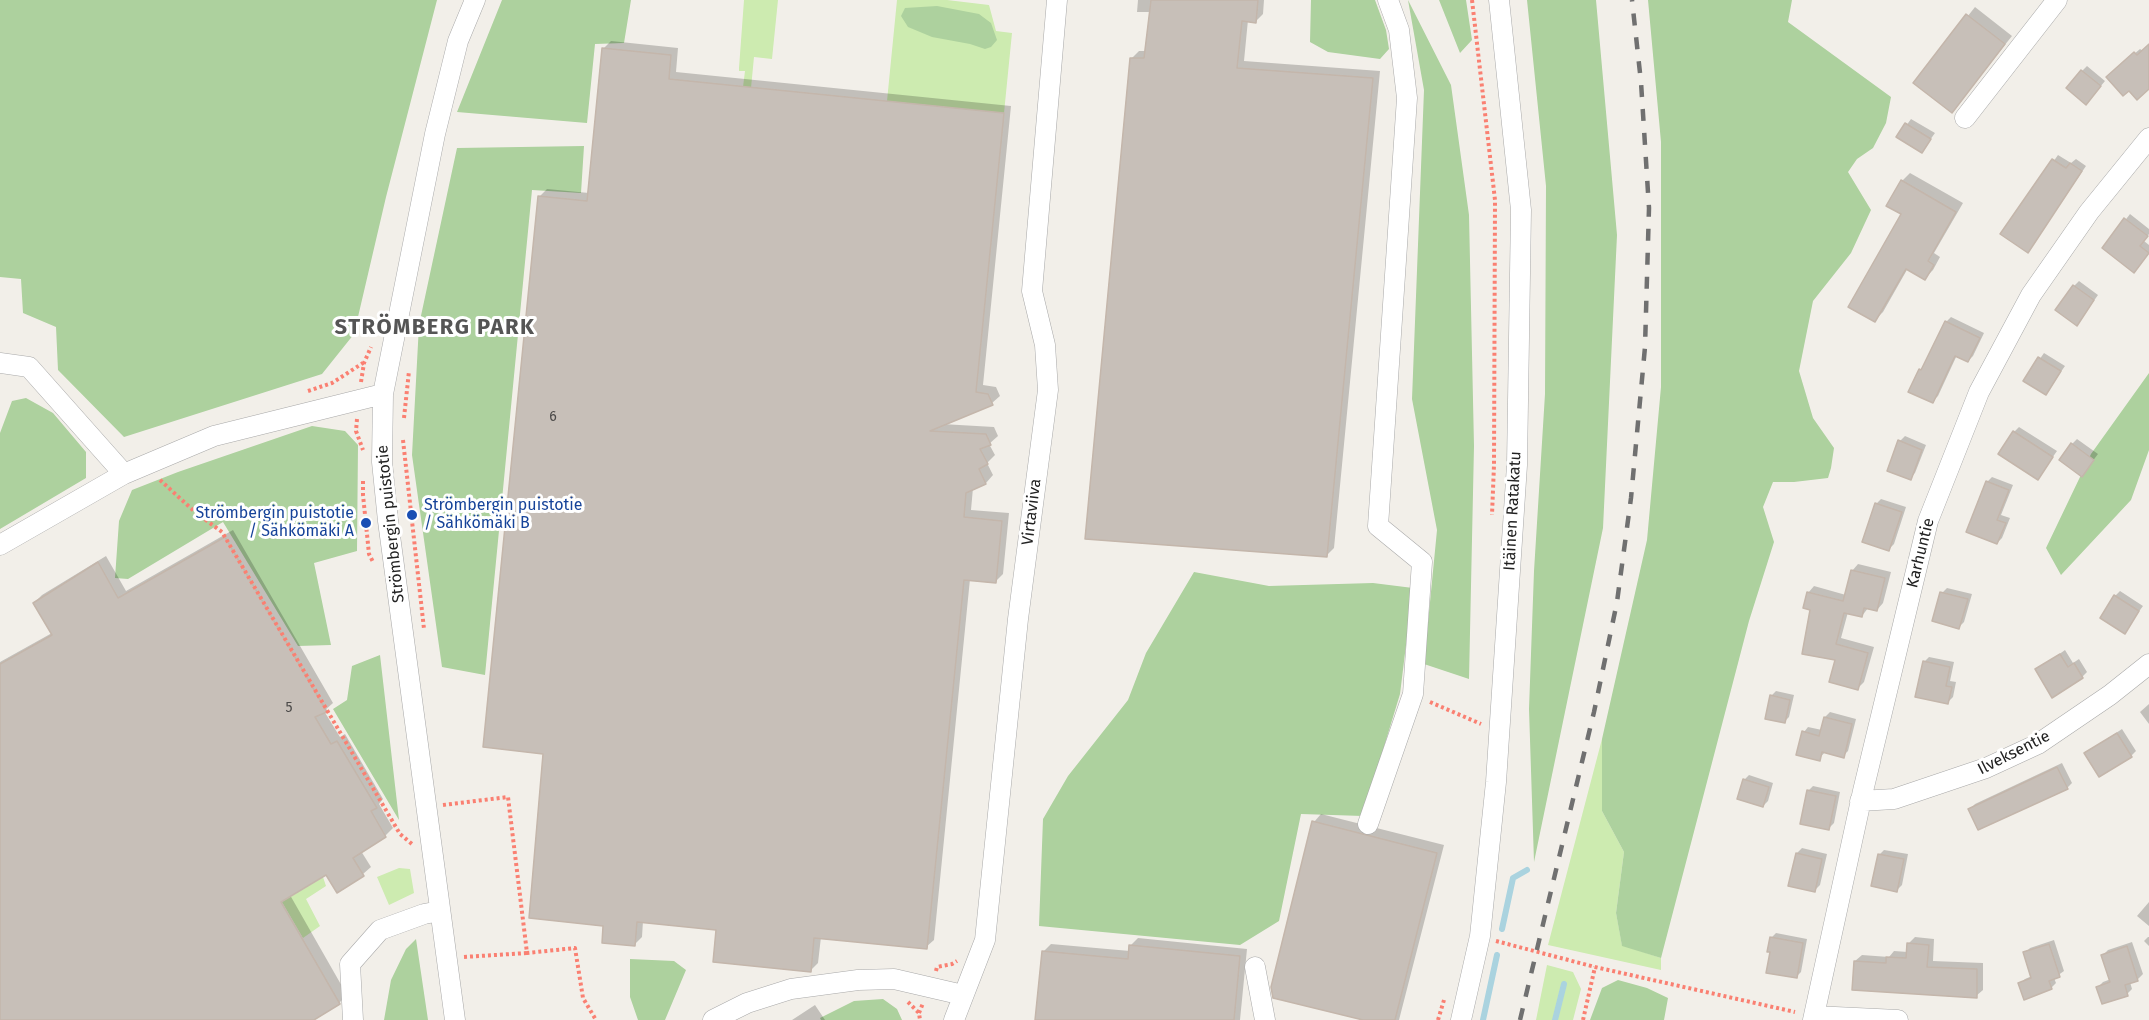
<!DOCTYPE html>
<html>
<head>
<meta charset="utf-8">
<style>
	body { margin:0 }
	canvas { display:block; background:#f2efe9 }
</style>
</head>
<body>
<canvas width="2149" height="1020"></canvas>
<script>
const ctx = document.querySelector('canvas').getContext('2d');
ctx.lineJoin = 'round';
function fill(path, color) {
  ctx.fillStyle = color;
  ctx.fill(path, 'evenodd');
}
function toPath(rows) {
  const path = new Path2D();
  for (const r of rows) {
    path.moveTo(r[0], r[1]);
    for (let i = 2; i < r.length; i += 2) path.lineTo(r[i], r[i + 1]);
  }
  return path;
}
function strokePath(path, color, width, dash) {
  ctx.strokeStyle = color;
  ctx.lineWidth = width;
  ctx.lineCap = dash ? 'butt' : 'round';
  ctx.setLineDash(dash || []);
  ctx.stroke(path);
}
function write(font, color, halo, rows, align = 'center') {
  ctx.font = font + ' "Fira Sans",sans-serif';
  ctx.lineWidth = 6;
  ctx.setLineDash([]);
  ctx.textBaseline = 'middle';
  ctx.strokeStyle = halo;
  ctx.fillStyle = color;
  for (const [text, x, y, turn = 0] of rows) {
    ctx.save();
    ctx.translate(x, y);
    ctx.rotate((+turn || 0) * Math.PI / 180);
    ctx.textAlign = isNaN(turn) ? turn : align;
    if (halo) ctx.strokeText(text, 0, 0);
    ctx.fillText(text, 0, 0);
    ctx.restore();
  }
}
const grass = toPath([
	[744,0,778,0,772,59,754,57,751,88,743,87,745,71,739,71,739,68],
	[897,0,947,0,989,5,996,31,1012,33,1004,113,887,101],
	[1602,739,1602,811,1624,852,1616,913,1622,945,1661,958,1661,970,1548,945],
	[399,868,410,869,414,893,389,905,377,877],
	[323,877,326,886,306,899,320,926,303,938,282,902],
	[1547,965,1573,972,1581,989,1573,1020,1536,1020]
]);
const forest = toPath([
	[0,0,437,0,386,197,354,334,322,374,124,437,58,370,56,327,23,313,21,279,0,277],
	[502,0,631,0,624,43,595,44,587,123,457,112],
	[1311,0,1375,0,1386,30,1389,49,1380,59,1328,52,1310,42],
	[1408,0,1451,85,1469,215,1474,446,1469,679,1424,664,1437,530,1412,399,1424,90],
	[1439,0,1466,0,1472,40,1460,53],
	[1527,0,1596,0,1617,235,1603,528,1534,862,1529,709,1534,571,1545,394,1546,186],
	[1648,0,1792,0,1788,22,1891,97,1886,123,1873,148,1857,159,1848,172,1871,210,1851,253,1813,301,1799,371,1813,418,1834,448,1831,468,1828,478,1794,482,1773,482,1763,507,1774,542,1749,621,1661,958,1622,946,1616,913,1624,852,1602,811,1602,739,1647,540,1661,387,1661,142],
	[937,6,979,14,991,23,997,40,991,47,985,49,970,44,932,37,908,27,901,16,905,8],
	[584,146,581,193,532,190,485,675,442,667,412,455,419,325,457,148],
	[2149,373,2149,450,2131,500,2061,575,2046,548,2091,454],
	[26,398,53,413,86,452,86,478,0,529,0,433,12,401],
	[312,426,345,431,358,445,357,551,314,563,331,645,298,646,223,522,128,579,115,578,119,521,132,490,178,472],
	[1194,572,1269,586,1373,583,1413,588,1400,694,1363,816,1301,814,1279,921,1240,945,1039,926,1043,819,1068,776,1128,700,1146,653],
	[380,655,399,820,333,709,347,700,352,666],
	[416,939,428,1020,384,1020,391,980,406,949],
	[630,959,674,961,686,970,665,1020,638,1020,630,997],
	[1618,980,1647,988,1668,998,1664,1020,1590,1020,1602,988],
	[883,999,897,1009,902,1020,821,1020,820,1018,854,1001]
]);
const shadow = toPath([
	[1138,0,1264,0,1263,14,1256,21,1248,20,1244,61,1380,71,1334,548,1326,556,1131,59,1139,51,1147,51,1151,12,1137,12],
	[1975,7,2012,36,1952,111,1915,83],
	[611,41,678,48,676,72,1011,106,983,385,996,387,1000,396,992,403,942,424,994,427,998,436,989,444,995,455,987,463,993,475,986,483,973,488,971,510,1009,513,1003,574,995,582,970,579,934,940,926,947,821,937,818,963,810,971,718,928,643,921,642,937,634,945,604,925,544,753,540,196,547,189,589,193,603,49],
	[2149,47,2149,87,2113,72,2140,49,2143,51],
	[2087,66,2105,81,2091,98,2082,71],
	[1911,119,1935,133,1922,151,1898,137],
	[2058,155,2071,163,2076,159,2086,166,2028,251,2002,234],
	[1910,173,1963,203,1934,253,1940,257,1933,270,1925,278,1908,268,1883,312,1875,320,1903,214,1888,205,1902,181],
	[2130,214,2149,229,2149,234,2144,241,2149,245,2149,253,2139,266,2104,248],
	[2079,281,2098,295,2081,319,2074,286],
	[1951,317,1984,333,1973,356,1968,361,1957,355,1938,396,1933,401,1910,391,1946,322],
	[2044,353,2065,366,2046,393,2025,380],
	[2019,427,2057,451,2038,478,2014,432],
	[1905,436,1926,445,1915,473,1910,478,1900,441],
	[2077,439,2098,454,2082,475,2072,444],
	[1992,477,2013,485,2001,515,2010,518,2002,538,1997,543,1987,482],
	[1881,499,1906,507,1894,544,1889,549,1876,504],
	[233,530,333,703,324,711,340,737,345,734,383,799,379,804,393,828,385,836,361,851,371,867,363,874,337,891,326,872,290,895,347,995,339,1003,311,1020,0,1020,0,662,52,633,34,603,42,595,106,556,126,591],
	[1858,564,1891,572,1883,603,1877,610,1868,608,1862,616,1848,612,1841,638,1874,647,1864,682,1858,688,1836,659,1812,608,1808,593,1814,586,1846,595,1852,571],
	[1947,588,1972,594,1964,622,1959,627,1942,593],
	[2120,591,2143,606,2124,632,2115,596],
	[2065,650,2073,663,2079,659,2087,672,2082,677,2037,670],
	[1929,657,1954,662,1950,681,1956,682,1953,697,1948,702,1924,662],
	[1776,691,1794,695,1789,717,1784,722,1771,696],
	[2149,704,2149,724,2140,712],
	[1830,712,1856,719,1848,751,1843,756,1825,752,1819,759,1804,732,1808,727,1822,730,1825,717],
	[2122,729,2136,751,2131,756,2086,753],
	[2062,763,2072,783,2067,788,1970,809,1975,804],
	[1749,775,1773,783,1768,801,1763,806,1744,780],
	[1813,786,1840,792,1834,823,1829,828,1808,791],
	[1321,814,1444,845,1399,1020,1369,1020,1314,822],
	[1802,848,1827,854,1820,885,1815,890,1797,853],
	[1884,850,1908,854,1902,885,1897,890,1879,855],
	[2149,902,2149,926,2137,916],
	[1776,933,1807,939,1801,972,1796,977,1772,951,1771,938],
	[1915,937,1934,939,1933,961,1983,963,1983,990,1976,996,1855,961,1862,955,1889,957,1894,951,1908,952,1908,944],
	[2148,937,2149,937,2149,946,2144,941],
	[1138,938,1247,949,1240,1020,1037,1020,1043,952,1051,944,1130,951,1130,946],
	[2054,940,2064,971,2054,978,2056,983,2051,988,2020,984,2025,979,2032,976,2025,953,2030,948],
	[2132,942,2143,974,2138,979,2130,982,2132,989,2127,994,2098,987,2103,982,2111,979,2103,955,2108,950],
	[815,1005,825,1020,792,1020]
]);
const stream = toPath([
	[1502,929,1513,878,1527,870],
	[1483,1020,1497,955],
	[1555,1020,1564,984]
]);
const building = toPath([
	[1151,0,1258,0,1256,23,1242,21,1237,68,1373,78,1327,557,1085,539,1130,58,1144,58,1151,0],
	[1966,14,2005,44,1952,113,1913,83,1966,14],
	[2149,44,2149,89,2137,100,2129,91,2123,96,2106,77,2134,52,2137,55,2149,44],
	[602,48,671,55,669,79,1004,113,976,392,988,394,993,405,930,431,986,434,991,445,980,449,988,464,979,469,986,484,966,493,964,517,1002,521,996,583,964,580,927,949,814,938,811,972,713,962,716,930,637,922,635,946,602,943,603,926,529,918,543,754,483,747,538,196,587,201,602,48],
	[2081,70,2101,86,2086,105,2066,88,2081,70],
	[1905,123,1931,139,1922,153,1896,137,1905,123],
	[2052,159,2066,168,2070,163,2082,171,2028,253,2000,234,2052,159],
	[1901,180,1956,212,1928,261,1934,265,1925,280,1906,269,1875,322,1848,307,1901,214,1886,206,1901,180],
	[2124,218,2148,236,2140,246,2149,253,2134,273,2102,248,2124,218],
	[2073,285,2094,300,2077,326,2055,310,2073,285],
	[1945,321,1980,338,1968,362,1955,356,1933,403,1908,392,1919,369,1921,370,1945,321],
	[2038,357,2061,371,2046,395,2023,381,2038,357],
	[2013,431,2053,457,2038,480,1998,454,2013,431],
	[1898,440,1922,450,1911,480,1887,471,1898,440],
	[2071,443,2094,460,2082,477,2059,460,2071,443],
	[1986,481,2009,490,1997,520,2006,523,1997,544,1966,532,1986,481],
	[1875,503,1902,512,1889,551,1862,542,1875,503],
	[225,537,327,712,315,717,331,744,337,741,377,808,371,811,386,837,353,858,364,876,337,893,326,875,281,902,340,1004,314,1020,0,1020,0,664,52,635,33,603,98,562,118,598,225,537],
	[1851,570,1885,578,1877,611,1864,608,1862,617,1844,613,1836,644,1868,653,1858,690,1829,682,1835,660,1802,654,1810,610,1803,608,1807,592,1843,601,1851,570],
	[1940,592,1968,599,1959,629,1932,621,1940,592],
	[2114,595,2139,611,2125,634,2100,618,2114,595],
	[2060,654,2068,667,2074,663,2083,678,2052,698,2035,669,2060,654],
	[1923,661,1950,667,1946,686,1952,687,1948,704,1915,697,1923,661],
	[1770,695,1790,700,1785,723,1765,719,1770,695],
	[1824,717,1852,724,1844,758,1822,752,1820,761,1796,755,1802,731,1819,736,1824,717],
	[2117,733,2132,757,2099,777,2084,753,2117,733],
	[2057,767,2068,789,1978,830,1968,809,2057,767],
	[1743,779,1769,787,1763,807,1737,799,1743,779],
	[1807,790,1836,796,1829,830,1800,824,1807,790],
	[1312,821,1437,853,1395,1020,1363,1020,1273,998,1271,987,1312,821],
	[1796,853,1822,859,1815,892,1788,886,1796,853],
	[1878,854,1904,859,1897,892,1871,886,1878,854],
	[1770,937,1803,943,1797,978,1766,973,1770,952,1767,952,1770,937],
	[1907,943,1929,945,1927,967,1977,969,1977,998,1852,990,1854,961,1886,963,1886,957,1906,958,1907,943],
	[2049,944,2060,977,2049,981,2052,989,2024,1000,2018,983,2031,978,2023,952,2049,944],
	[1129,945,1240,956,1234,1020,1035,1020,1042,951,1128,959,1129,945],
	[2127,946,2138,981,2125,985,2128,996,2102,1004,2096,987,2110,982,2101,955,2127,946]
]);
const path = toPath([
	[1472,0,1495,200,1494,465,1492,515],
	[361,382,364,363,371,347],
	[308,391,332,383,363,363],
	[404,418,409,371],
	[357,419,356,431,363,450],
	[403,440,424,629],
	[160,480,195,512,222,532,400,834,412,844],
	[363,481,363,495,369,554,373,562],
	[1430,702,1481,724],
	[443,805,508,797,527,953,575,948,583,998,596,1020],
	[1496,941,1595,967,1795,1012],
	[464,957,527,953],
	[936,971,937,967,952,964,957,961],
	[908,1002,919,1013,920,1020],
	[919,1013,923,1003],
	[1438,1020,1444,1000],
	[1583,1020,1595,967]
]);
const minor = toPath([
	[1965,118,2057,0],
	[0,363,29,367,124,474],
	[0,545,124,474,214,436,383,394],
	[1860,801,1894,799,1986,768,2038,744,2110,695,2149,664],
	[1368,824,1413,694,1422,562,1378,526,1407,98,1399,30,1388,0],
	[1255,967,1265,1020],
	[1814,1016,1898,1020],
	[353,1020,350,964,380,930,424,914,440,911],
	[455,1020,388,521,382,462,383,394,435,134,458,41,475,0],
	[713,1020,747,1003,791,989,858,980,894,979,963,995],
	[954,1020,985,940,1018,619,1048,390,1045,345,1032,291,1057,0],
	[1461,1020,1480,936,1496,782,1517,465,1521,210,1499,0],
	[1813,1020,1863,791,1928,521,1979,392,2031,295,2089,212,2149,138]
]);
const rail = toPath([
	[1520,1020,1594,712,1617,602,1631,498,1645,347,1649,208,1641,82,1632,0]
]);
const markers = [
	[412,515,6,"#1a4fb4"],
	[366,523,6,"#1a4fb4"]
];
const numberNames = [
	["6",553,417],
	["5",289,708]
];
const transitNames = [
	["Strömbergin puistotie",424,506],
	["/ Sähkömäki B",424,524],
	["Strömbergin puistotie",354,514,"right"],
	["/ Sähkömäki A",354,532,"right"]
];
const streetNames = [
	["Itäinen Ratakatu",1513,511,-87],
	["Virtaviiva",1032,512,-83],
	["Strömbergin puistotie",391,524,-96],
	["Karhuntie",1921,553,-76],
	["Ilveksentie",2014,753,-27]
];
const districtNames = [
	["STRÖMBERG PARK",435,328]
];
fill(grass, '#cdebb0');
fill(forest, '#add19e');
fill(shadow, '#0003');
strokePath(stream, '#aad3df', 6);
fill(building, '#c7bfb8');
strokePath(building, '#c4b6ab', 1.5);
strokePath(minor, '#a9a9a9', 21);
strokePath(path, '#fa8072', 4, [3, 3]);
strokePath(minor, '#fff', 20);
strokePath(rail, '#707070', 4.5, [12, 12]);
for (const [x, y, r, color] of markers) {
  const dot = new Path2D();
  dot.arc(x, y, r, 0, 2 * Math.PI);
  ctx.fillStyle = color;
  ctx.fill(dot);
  strokePath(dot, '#fff', 2);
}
write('14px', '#4b4948', null, numberNames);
write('16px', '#164399', '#fff', transitNames, 'left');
write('16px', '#222', '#fff', streetNames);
ctx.letterSpacing = '1.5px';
write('bold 22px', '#555', '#fff', districtNames);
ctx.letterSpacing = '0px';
</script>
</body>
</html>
